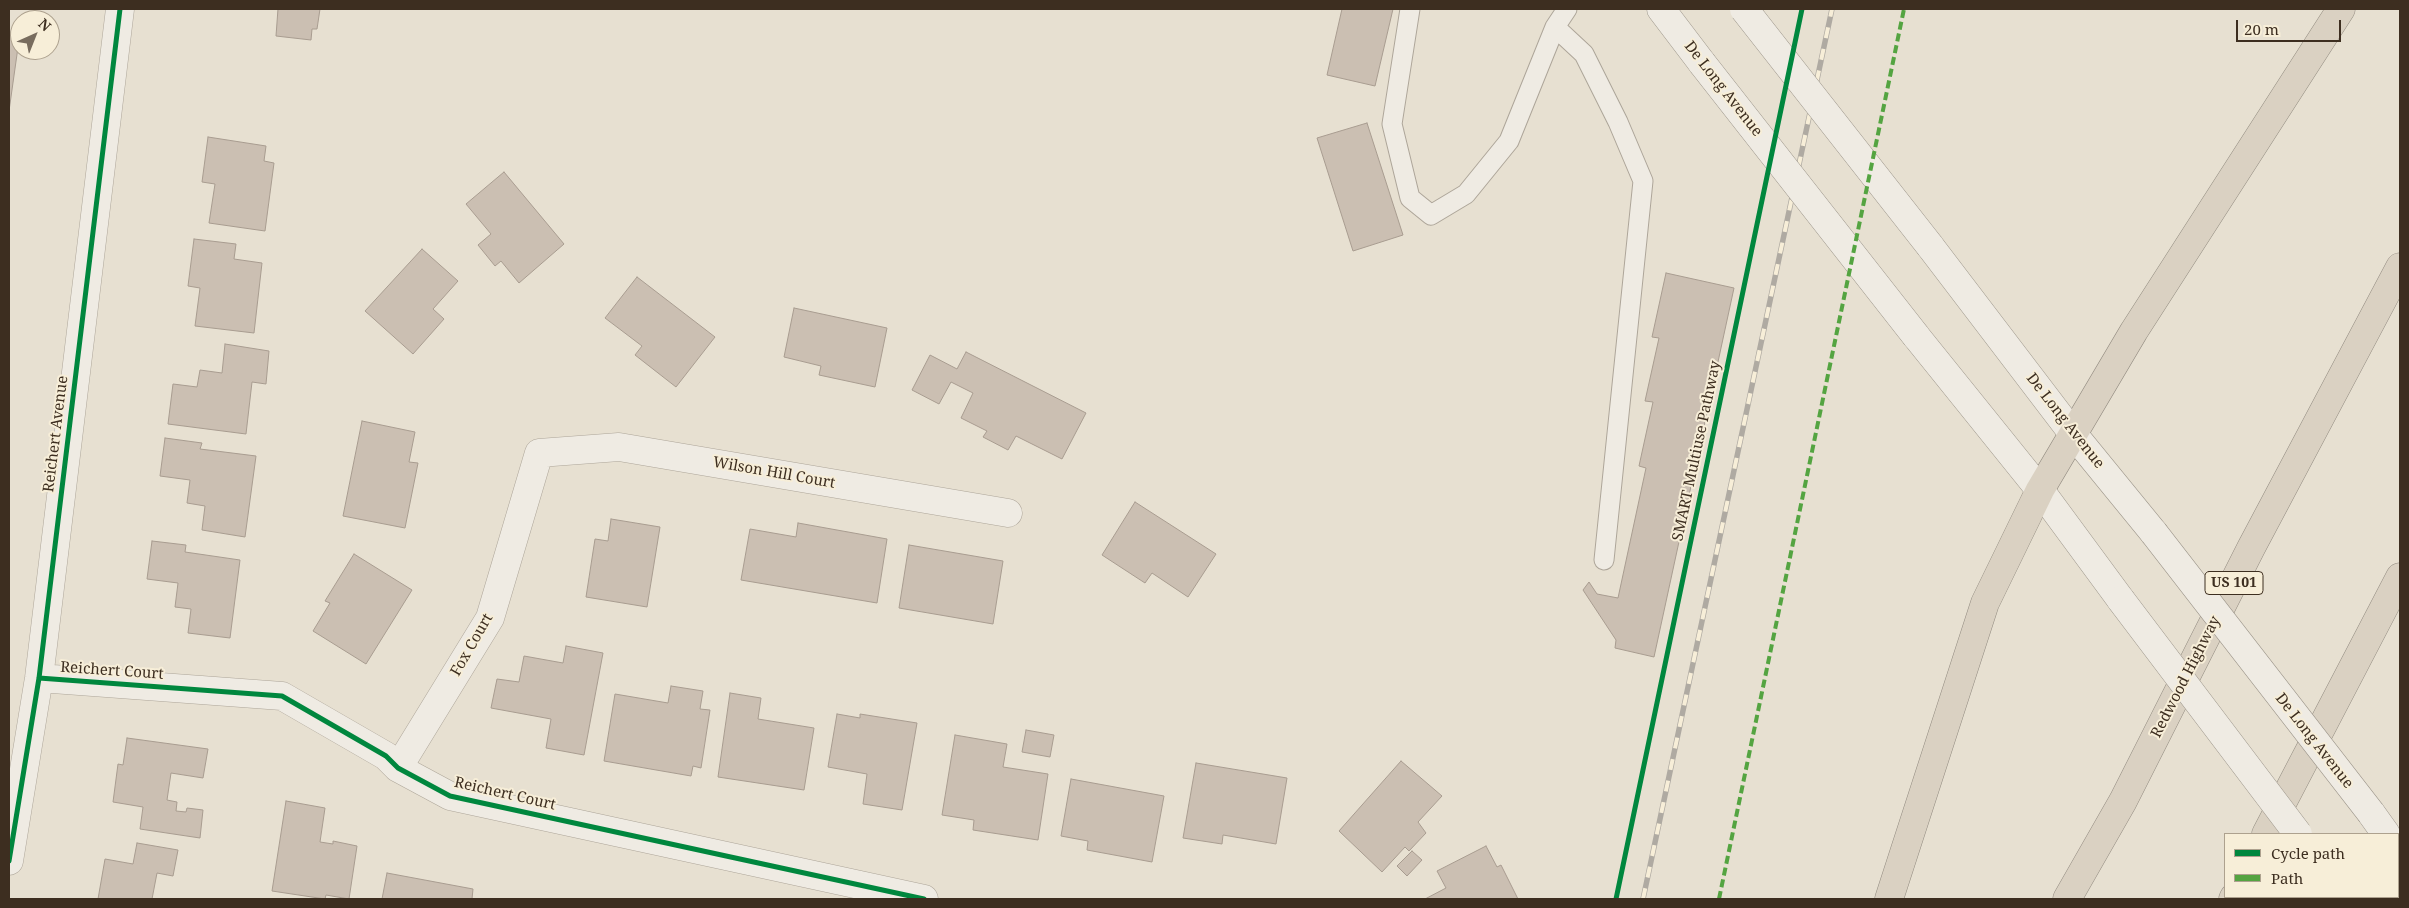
<!DOCTYPE html>
<html>
<head>
<meta charset="utf-8">
<style>
	body { margin:0 }
	#map { position:relative; width:2409px; height:908px; overflow:hidden; background:#e7e0d1; font-family:"Noto Serif",serif }
	canvas { display:block }
	.frame { position:absolute; inset:0; border:10px solid #3d2e20; pointer-events:none }
	.legend { position:absolute; left:2224px; top:833px; width:175px; height:65px; box-sizing:border-box; background:#f7eed8; border:1px solid #ada18e; margin:0; padding:6px 9px; list-style:none; font-size:15px; color:#3d2e20 }
	.legend li { display:flex; align-items:center; gap:10px; height:25px }
	.legend b { width:25px; border:1px solid #ada18e }
	.north { position:absolute; left:10px; top:10px; width:50px; height:50px; box-sizing:border-box; background:#f7eed8; border:1px solid #ada18e; border-radius:50%; rotate:44deg; font-size:14px; font-weight:700; line-height:20px; text-align:center; color:#3d2e20 }
	.north::after { content:''; display:block; margin:auto; width:18px; height:22px; background:#786c5e; clip-path:polygon(50% 0,100% 100%,50% 72%,0 100%) }
	.scale { position:absolute; left:2236px; top:20px; width:105px; height:22px; box-sizing:border-box; border:2px solid #3d2e20; border-top:0; padding-left:6px; font-size:15px; line-height:18px; white-space:nowrap; color:#3d2e20; -webkit-text-stroke:4px #f7eed8; paint-order:stroke }
</style>
</head>
<body>
<div id="map">
<canvas width="2409" height="908"></canvas>
<div class="frame"></div>
<ul class="legend">
<li><b style="height:6px;background:#00873e"></b>Cycle path</li>
<li><b style="height:6px;background:#54a441"></b>Path</li>
</ul>
<div class="north">N</div>
<div class="scale">20 m</div>
</div>
<script>
const ctx = document.querySelector('canvas').getContext('2d');
ctx.lineJoin = 'round';
function fill(path, color) {
  ctx.fillStyle = color;
  ctx.fill(path, 'evenodd');
}
function toPath(rows) {
  const path = new Path2D();
  for (const r of rows) {
    path.moveTo(r[0], r[1]);
    for (let i = 2; i < r.length; i += 2) path.lineTo(r[i], r[i + 1]);
  }
  return path;
}
function strokePath(path, color, width, dash) {
  ctx.strokeStyle = color;
  ctx.lineWidth = width;
  ctx.lineCap = dash ? 'butt' : 'round';
  ctx.setLineDash(dash || []);
  ctx.stroke(path);
}
function write(font, color, halo, rows, align = 'center') {
  ctx.font = font + ' "Noto Serif",serif';
  ctx.lineWidth = 4;
  ctx.setLineDash([]);
  ctx.textBaseline = 'middle';
  ctx.strokeStyle = halo;
  ctx.fillStyle = color;
  for (const [text, x, y, turn = 0] of rows) {
    ctx.save();
    ctx.translate(x, y);
    ctx.rotate((+turn || 0) * Math.PI / 180);
    ctx.textAlign = isNaN(turn) ? turn : align;
    if (halo) ctx.strokeText(text, 0, 0);
    ctx.fillText(text, 0, 0);
    ctx.restore();
  }
}
const building = toPath([
	[278,9,320,9,317,29,312,29,311,40,276,36,278,9],
	[1342,9,1393,9,1375,86,1327,75,1342,9],
	[9,32,20,33,9,111,9,32],
	[1367,123,1403,235,1353,251,1317,138,1367,123],
	[208,137,266,146,264,161,274,163,265,231,209,223,215,184,202,182,208,137],
	[504,172,564,244,519,283,501,261,495,266,478,245,491,234,466,204,504,172],
	[194,239,236,244,234,259,262,263,254,333,195,326,200,288,188,286,194,239],
	[422,249,458,281,433,309,444,319,413,354,365,311,422,249],
	[1666,273,1734,288,1654,657,1615,648,1616,640,1583,590,1589,582,1597,594,1618,598,1646,468,1639,466,1653,402,1645,401,1659,338,1652,337,1666,273],
	[637,277,715,337,676,387,635,355,642,346,605,318,637,277],
	[794,308,887,328,875,387,819,375,821,366,784,357,794,308],
	[225,344,269,351,266,384,252,382,246,434,168,424,173,384,197,387,200,370,222,373,225,344],
	[966,352,1086,413,1062,459,1016,436,1008,450,983,437,987,431,961,418,973,393,951,382,939,404,912,390,930,355,957,369,966,352],
	[362,421,415,432,409,462,418,463,405,528,343,516,362,421],
	[165,438,202,443,200,449,256,456,245,537,202,530,205,506,187,503,190,480,160,476,165,438],
	[1135,502,1216,554,1188,597,1152,573,1145,583,1102,555,1135,502],
	[611,519,660,527,647,607,586,597,595,539,608,541,611,519],
	[798,523,887,539,877,603,741,580,750,529,796,537,798,523],
	[152,541,186,545,185,552,240,560,230,638,188,633,191,609,175,607,178,583,147,579,152,541],
	[909,545,1003,561,993,624,899,608,909,545],
	[354,554,412,590,366,664,313,631,330,603,325,601,354,554],
	[566,646,603,653,584,755,546,748,551,719,491,708,497,679,519,682,524,656,563,663,566,646],
	[671,686,703,691,700,709,710,710,701,768,693,766,691,776,604,761,615,694,668,703,671,686],
	[730,693,761,698,758,719,814,728,804,790,718,777,730,693],
	[837,714,860,718,860,714,917,723,902,810,863,804,867,774,828,767,837,714],
	[1026,730,1054,735,1050,757,1022,752,1026,730],
	[955,735,1007,744,1003,767,1048,774,1038,840,973,830,974,820,942,815,955,735],
	[127,738,208,749,203,778,171,773,167,800,177,802,176,811,186,812,187,808,203,810,200,838,140,829,143,807,113,802,118,764,123,765,127,738],
	[1401,761,1442,796,1418,822,1426,833,1409,851,1405,847,1382,872,1339,831,1401,761],
	[1196,763,1287,778,1276,844,1223,835,1222,844,1183,838,1196,763],
	[1071,779,1164,796,1152,862,1087,850,1088,841,1061,836,1071,779],
	[286,801,325,808,320,842,333,844,333,841,357,846,349,899,326,895,325,899,272,891,286,801],
	[137,843,178,850,173,876,157,873,152,899,98,899,105,859,133,864,137,843],
	[1486,846,1497,867,1501,865,1518,899,1425,899,1446,888,1437,871,1486,846],
	[1412,851,1422,860,1407,876,1397,866,1412,851],
	[387,873,473,889,472,899,382,899,387,873]
]);
const service = toPath([
	[1410,9,1392,124,1410,198,1431,215,1466,194,1509,141,1555,27,1567,9],
	[1555,27,1584,54,1618,122,1643,181,1604,560]
]);
const minor = toPath([
	[39,678,282,696,386,756,398,768,450,796,924,899],
	[398,768,490,618,539,453,619,447,1008,513],
	[9,861,39,678,120,9]
]);
const secondary = toPath([
	[1661,9,1702,63],
	[1930,246,2074,435,2154,533],
	[1916,336,2040,490,2121,600],
	[2371,813,2386,834],
	[2398,850,2400,854],
	[2345,897,2347,899]
]);
const motorway = toPath([
	[2266,834,2400,577],
	[1889,899,1985,603,2040,490,2134,331,2341,9],
	[2067,899,2123,801,2251,548,2400,267],
	[2233,899,2234,897]
]);
const rail = toPath([
	[1643,899,1832,9]
]);
const secondaryBridge = toPath([
	[1744,9,1930,246],
	[1702,63,1916,336],
	[2154,533,2371,813],
	[2121,600,2298,834]
]);
const quiet = toPath([
	[1719,899,1904,9]
]);
const cycleway = toPath([
	[39,678,282,696,386,756,398,768,450,796,924,899],
	[9,861,39,678,120,9],
	[1616,899,1802,9]
]);
const shields = [
	[2234,583,58]
];
const shieldNames = [
	["US 101",2234,583]
];
const streetNames = [
	["De Long Avenue",1723,89,52],
	["De Long Avenue",2065,421,52],
	["Reichert Avenue",56,434,-83],
	["SMART Multiuse Pathway",1697,451,-78],
	["Wilson Hill Court",774,473,10],
	["Fox Court",472,645,-60],
	["Reichert Court",112,671,4],
	["Redwood Highway",2186,677,-63],
	["De Long Avenue",2314,741,52],
	["Reichert Court",505,794,13]
];
fill(building, '#cbbfb2');
strokePath(building, '#a89c90', 1);
strokePath(service, '#ada599', 21);
strokePath(minor, '#ada599', 29);
strokePath(secondary, '#9c958a', 29);
strokePath(motorway, '#928b80', 29);
strokePath(service, '#efebe3', 19);
strokePath(minor, '#efebe3', 28);
strokePath(secondary, '#efebe3', 28);
strokePath(motorway, '#dad1c2', 28);
strokePath(rail, '#afaaa2', 5.5);
strokePath(rail, '#f7eed8', 4, [11]);
strokePath(secondaryBridge, '#9c958a', 29, []);
strokePath(secondaryBridge, '#efebe3', 28);
strokePath(quiet, '#54a441', 4, [8, 4]);
strokePath(cycleway, '#00873e', 5);
for (const [x, y, w] of shields) {
  const box = new Path2D();
  box.roundRect(x - w / 2, y - 11.5, w, 23, 4);
  ctx.fillStyle = '#f7eed8';
  ctx.fill(box);
  strokePath(box, '#3d2e20', 1);
}
write('bold 14px', '#3d2e20', null, shieldNames);
write('15px', '#3d2e20', '#f7eed8', streetNames);
</script>
</body>
</html>
